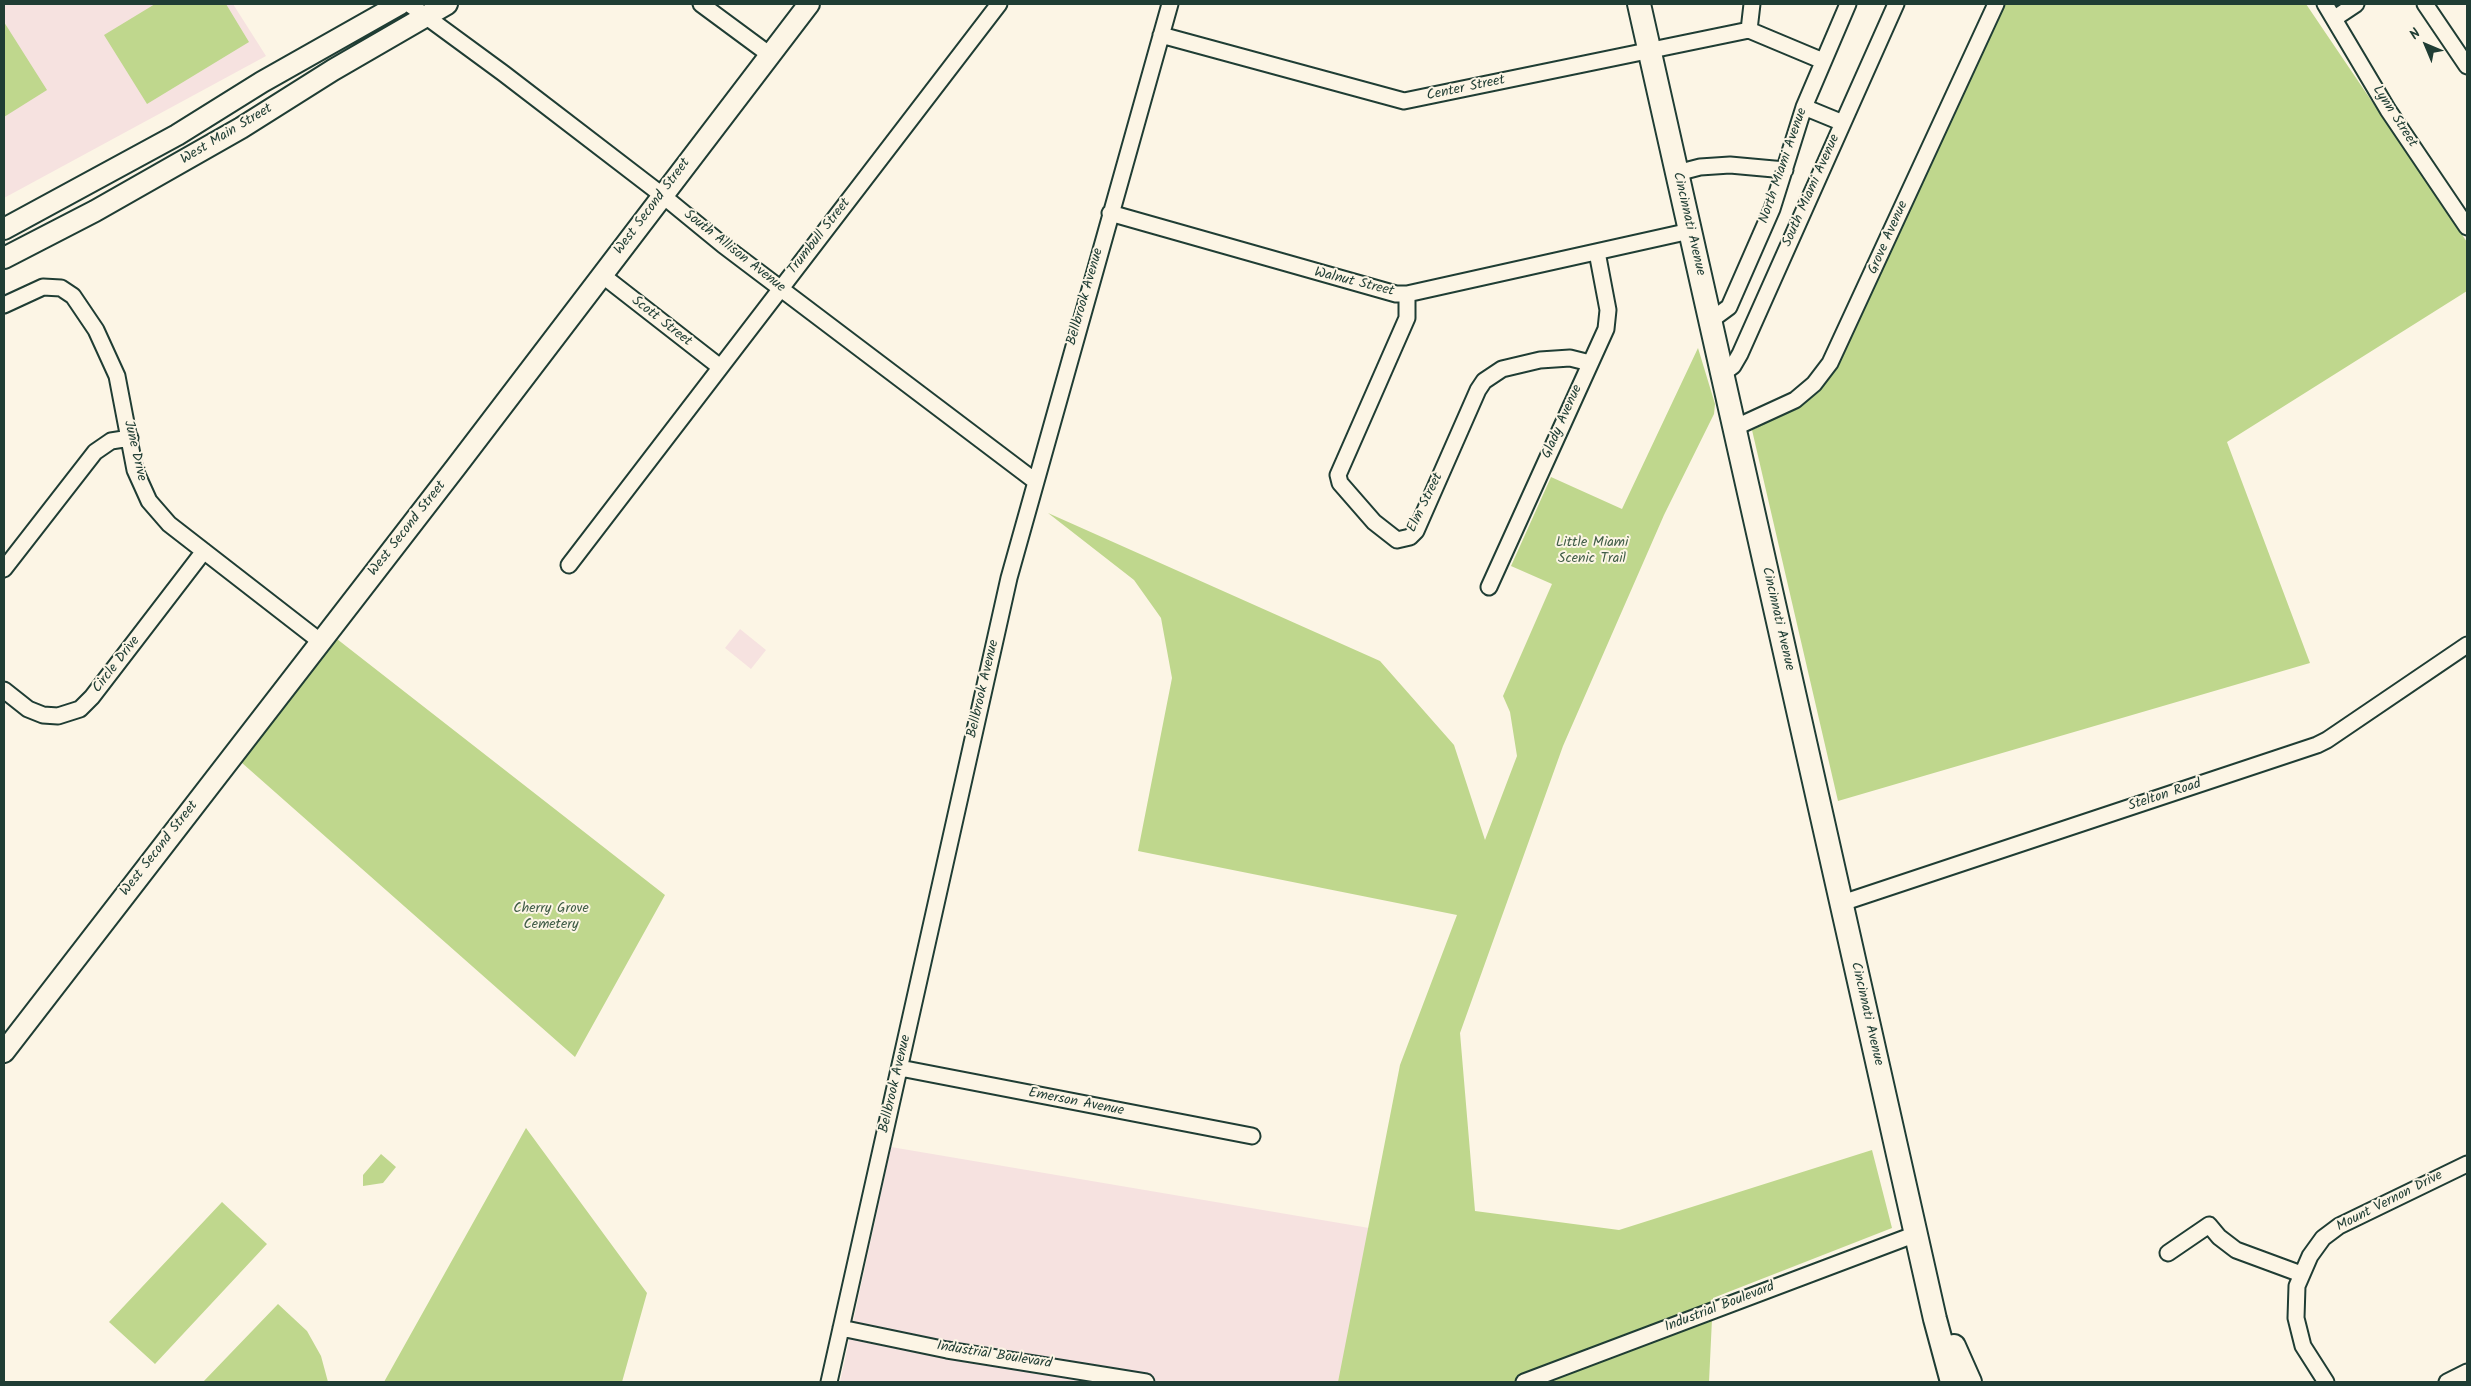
<!DOCTYPE html>
<html>
<head>
<meta charset="utf-8">
<style>
	body { margin:0 }
	#map { position:relative; width:2471px; height:1386px; overflow:hidden; background:#fcf5e5; font-family:Kalam,sans-serif }
	canvas { display:block }
	.frame { position:absolute; inset:0; border:5px solid #1f3d34; pointer-events:none }
	.north { position:absolute; left:2401px; top:20px; width:50px; height:50px; -webkit-text-stroke:4px #fcf5e5; paint-order:stroke; rotate:315deg; font-size:14px; font-weight:700; line-height:20px; text-align:center; color:#1f3d34 }
	.north::after { content:''; display:block; margin:auto; width:18px; height:22px; background:#1f3d34; clip-path:polygon(50% 0,100% 100%,50% 72%,0 100%) }
</style>
</head>
<body>
<div id="map">
<canvas width="2471" height="1386"></canvas>
<div class="frame"></div>
<div class="north">N</div>
</div>
<script>
const ctx = document.querySelector('canvas').getContext('2d');
ctx.lineJoin = 'round';
function fill(path, color) {
  ctx.fillStyle = color;
  ctx.fill(path, 'evenodd');
}
function toPath(rows) {
  const path = new Path2D();
  for (const r of rows) {
    path.moveTo(r[0], r[1]);
    for (let i = 2; i < r.length; i += 2) path.lineTo(r[i], r[i + 1]);
  }
  return path;
}
function strokePath(path, color, width, dash) {
  ctx.strokeStyle = color;
  ctx.lineWidth = width;
  ctx.lineCap = dash ? 'butt' : 'round';
  ctx.setLineDash(dash || []);
  ctx.stroke(path);
}
function write(font, color, halo, rows, align = 'center') {
  ctx.font = font + ' Kalam,sans-serif';
  ctx.lineWidth = 4;
  ctx.setLineDash([]);
  ctx.textBaseline = 'middle';
  ctx.strokeStyle = halo;
  ctx.fillStyle = color;
  for (const [text, x, y, turn = 0] of rows) {
    ctx.save();
    ctx.translate(x, y);
    ctx.rotate((+turn || 0) * Math.PI / 180);
    ctx.textAlign = isNaN(turn) ? turn : align;
    if (halo) ctx.strokeText(text, 0, 0);
    ctx.fillText(text, 0, 0);
    ctx.restore();
  }
}
const built = toPath([
	[4,4,233,4,266,56,4,198],
	[740,629,766,650,751,669,725,648],
	[891,1147,1369,1228,1340,1382,840,1382]
]);
const green = toPath([
	[155,4,226,4,249,42,147,104,104,35],
	[2003,4,2306,4,2467,242,2467,291,2227,442,2310,663,1838,801,1752,430,1803,405,1819,392,1831,376],
	[4,22,47,90,4,117],
	[1698,348,1715,404,1714,414,1664,515,1563,746,1460,1033,1475,1211,1619,1230,1872,1150,1892,1228,1713,1298,1709,1382,1338,1382,1400,1065,1457,915,1138,851,1172,678,1161,618,1134,580,1048,513,1380,661,1454,745,1485,840,1517,756,1510,712,1503,696,1552,584,1511,566,1551,477,1622,509],
	[328,632,665,895,575,1057,233,755],
	[526,1128,647,1293,622,1382,384,1382],
	[381,1154,396,1167,383,1183,363,1186,363,1175],
	[222,1202,267,1244,155,1364,109,1322],
	[278,1304,307,1331,321,1356,328,1382,203,1382]
]);
const minor = toPath([
	[409,4,503,73,662,195,723,245,1035,481],
	[701,4,770,55],
	[2325,4,2388,110,2467,227],
	[2425,4,2467,66],
	[2335,18,2356,4],
	[1749,30,1752,4],
	[1161,35,1404,101,1749,30,1823,61],
	[1804,107,1843,123],
	[1677,173,1700,167,1730,165,1785,170],
	[1110,213,1396,294,1407,294,1690,231],
	[602,275,720,367],
	[1407,294,1407,318,1338,475,1340,483,1374,522,1397,540,1410,537,1416,531,1478,390,1484,381,1502,369,1540,360,1570,358,1590,363],
	[4,305,43,287,61,288,73,296,96,330,117,376,135,470,149,501,169,524,321,642],
	[1710,321,1729,307,1772,209,1804,107,1848,4],
	[1722,374,1733,366,1740,354,1896,4],
	[1734,428,1795,400,1814,384,1830,363,1996,4],
	[569,565,999,4],
	[4,569,95,452,111,441,130,438],
	[1489,587,1606,329,1608,310,1597,252],
	[4,690,28,709,43,715,58,716,80,709,92,697,204,551],
	[1842,903,2317,745,2327,740,2467,645],
	[900,1068,1252,1136],
	[2168,1253,2209,1225,2219,1237,2236,1250,2301,1274],
	[841,1328,947,1350,1146,1382],
	[829,1382,1009,578,1170,4],
	[1524,1382,1916,1234],
	[2326,1382,2303,1346,2296,1318,2297,1286,2310,1256,2323,1238,2339,1226,2467,1164],
	[2447,1382,2467,1372]
]);
const major = toPath([
	[4,229,177,135,262,82,400,4],
	[4,258,95,211,241,128,333,70,447,4],
	[4,1052,456,467,809,4]
]);
const highway = toPath([
	[1639,4,1935,1319,1952,1382],
	[1954,1346,1970,1382]
]);
const streetNames = [
	["Center Street",1466,89,-12],
	["Lynn Street",2394,117,57],
	["West Main Street",227,135,-31],
	["North Miami Avenue",1784,166,-71],
	["South Miami Avenue",1812,191,-66],
	["West Second Street",653,207,-53],
	["Cincinnati Avenue",1688,224,77],
	["Trumbull Street",820,237,-52],
	["Grove Avenue",1889,238,-66],
	["South Allison Avenue",734,252,38],
	["Walnut Street",1354,283,14],
	["Bellbrook Avenue",1086,297,-74],
	["Scott Street",661,322,38],
	["Glady Avenue",1563,422,-66],
	["June Drive",134,451,77],
	["Elm Street",1426,503,-64],
	["West Second Street",408,529,-52],
	["Cincinnati Avenue",1777,619,77],
	["Circle Drive",117,665,-52],
	["Bellbrook Avenue",984,689,-77],
	["Stelton Road",2165,796,-18],
	["West Second Street",160,849,-52],
	["Cincinnati Avenue",1866,1014,77],
	["Bellbrook Avenue",896,1084,-77],
	["Emerson Avenue",1076,1103,11],
	["Mount Vernon Drive",2390,1202,-27],
	["Industrial Boulevard",1720,1308,-21],
	["Industrial Boulevard",994,1356,9]
];
const parkNames = [
	["Little Miami",1592,544],
	["Scenic Trail",1592,560],
	["Cherry Grove",551,910],
	["Cemetery",551,926]
];
fill(built, '#f6e2e0');
fill(green, '#bfd78d');
strokePath(minor, '#1f3d34', 19);
strokePath(major, '#1f3d34', 24);
strokePath(highway, '#1f3d34', 26);
strokePath(minor, '#fcf5e5', 15);
strokePath(major, '#fcf5e5', 20);
strokePath(highway, '#fcf5e5', 22);
write('14px', '#1f3d34', '#fcf5e5', streetNames);
write('14px', '#3f5c46', '#fcf5e5', parkNames);
</script>
</body>
</html>
